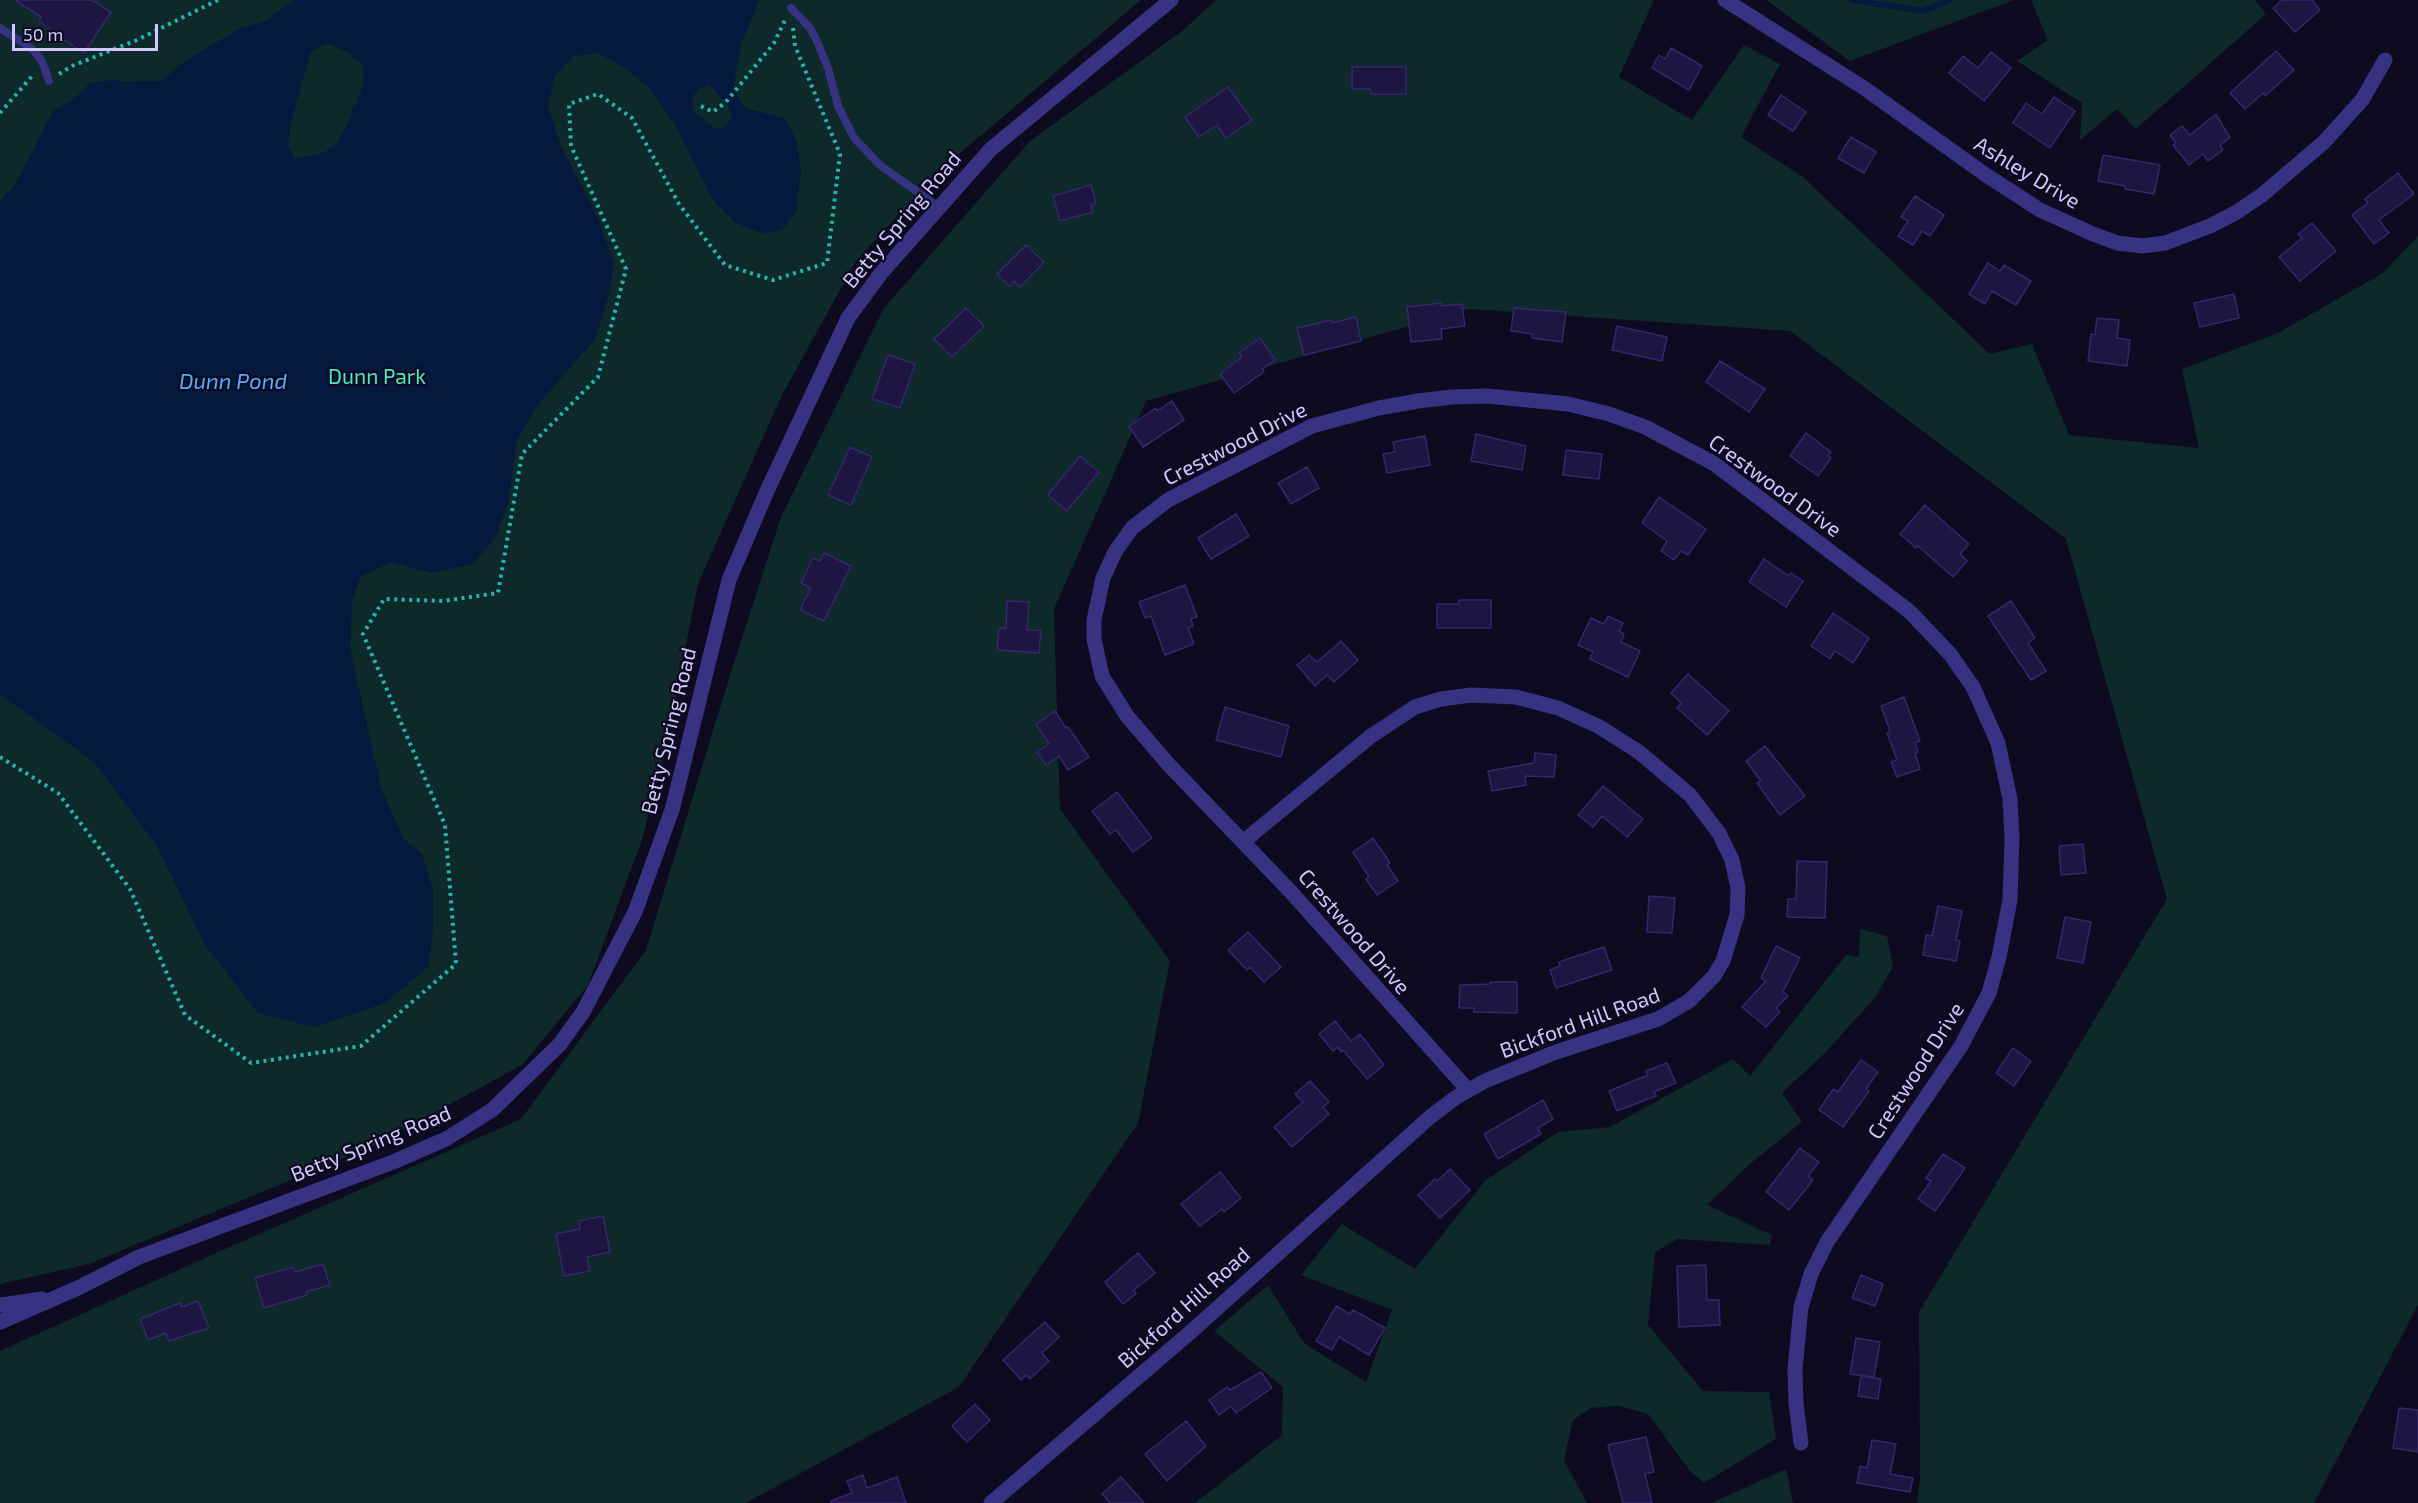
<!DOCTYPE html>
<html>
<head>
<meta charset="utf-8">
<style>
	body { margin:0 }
	#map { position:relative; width:2418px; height:1503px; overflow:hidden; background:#0e0a1f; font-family:"Exo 2",sans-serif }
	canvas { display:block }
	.scale { position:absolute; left:12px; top:24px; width:146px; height:27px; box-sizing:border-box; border:3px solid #d0c8ff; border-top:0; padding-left:8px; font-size:18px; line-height:21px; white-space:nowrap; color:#d0c8ff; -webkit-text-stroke:4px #0e0a1f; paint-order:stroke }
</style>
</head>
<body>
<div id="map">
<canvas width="2418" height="1503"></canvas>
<div class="scale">50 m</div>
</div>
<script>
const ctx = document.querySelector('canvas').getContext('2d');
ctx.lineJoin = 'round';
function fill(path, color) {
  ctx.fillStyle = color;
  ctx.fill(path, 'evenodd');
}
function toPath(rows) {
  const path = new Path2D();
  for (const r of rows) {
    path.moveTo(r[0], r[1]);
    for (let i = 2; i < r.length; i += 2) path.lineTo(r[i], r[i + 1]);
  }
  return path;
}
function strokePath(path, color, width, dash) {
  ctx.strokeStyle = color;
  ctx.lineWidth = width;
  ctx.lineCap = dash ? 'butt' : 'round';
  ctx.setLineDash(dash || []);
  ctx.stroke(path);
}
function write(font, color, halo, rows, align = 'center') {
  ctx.font = font + ' "Exo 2",sans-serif';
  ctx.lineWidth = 4.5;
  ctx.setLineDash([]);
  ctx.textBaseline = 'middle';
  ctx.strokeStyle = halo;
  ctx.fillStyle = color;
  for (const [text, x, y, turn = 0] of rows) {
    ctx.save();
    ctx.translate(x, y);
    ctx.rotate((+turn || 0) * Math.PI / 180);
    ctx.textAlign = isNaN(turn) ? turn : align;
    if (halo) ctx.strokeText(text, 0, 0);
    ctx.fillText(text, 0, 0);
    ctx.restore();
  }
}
const green = toPath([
	[0,0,1141,0,940,170,856,261,781,397,698,584,666,746,642,840,588,985,522,1065,375,1145,89,1264,0,1284],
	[1216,0,1654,0,1619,77,1692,120,1744,45,1780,64,1741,137,1803,177,1990,354,2032,344,2069,435,2199,448,2182,369,2278,333,2383,273,2418,236,2418,1305,2314,1503,1917,1503,1920,1479,1919,1312,2167,899,2066,539,1790,331,1469,309,1146,401,1054,609,1060,809,1170,961,1138,1123,959,1387,746,1503,0,1503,0,1351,216,1253,521,1119,646,950,730,675,781,517,884,308,1030,141,1181,32],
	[1766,0,2014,0,1850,61],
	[2031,0,2255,0,2266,14,2136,129,2117,109,2080,140,2082,103,2017,61,2048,40],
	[1860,929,1887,936,1893,966,1875,998,1824,1054,1782,1093,1802,1122,1751,1163,1707,1205,1772,1235,1770,1245,1678,1239,1655,1252,1648,1325,1703,1391,1769,1392,1776,1439,1704,1483,1690,1471,1648,1414,1619,1406,1591,1408,1573,1420,1564,1460,1587,1503,1195,1503,1282,1435,1283,1387,1214,1331,1268,1285,1304,1343,1366,1382,1392,1310,1301,1275,1342,1224,1415,1269,1485,1181,1558,1132,1610,1127,1733,1059,1750,1076,1846,955,1859,957],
	[1786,1469,1793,1503,1711,1503,1716,1501]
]);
const water = toPath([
	[294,0,760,0,741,43,733,89,745,108,786,119,796,140,801,171,796,212,782,230,763,233,736,223,713,200,674,123,649,88,624,67,598,53,574,56,555,75,548,106,560,145,597,216,614,263,608,297,595,339,536,407,517,440,508,503,495,539,472,564,432,573,392,562,361,576,352,600,350,649,381,788,403,838,422,854,433,890,433,928,429,966,385,1003,314,1027,258,1013,205,945,157,846,94,762,0,694,0,201,15,185,53,111,75,98,90,83,113,80,125,82,161,81,185,61,241,28,264,22],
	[326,44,344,50,361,63,364,78,357,106,353,105,351,117,336,144,325,152,295,159,288,145,290,126,311,51],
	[709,85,729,106,732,118,724,127,716,129,695,113,692,98,699,88]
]);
const stream = toPath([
	[1852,0,1923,11,1950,0]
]);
const building = toPath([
	[15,0,92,0,111,12,84,53,65,40,62,44,47,34,50,29,39,21,41,17,15,0],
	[2282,0,2312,0,2320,10,2295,32,2273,8,2282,0],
	[1671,48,1702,66,1689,90,1652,68,1659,55,1665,59,1671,48],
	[2276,51,2294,70,2265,96,2263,93,2245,109,2230,93,2276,51],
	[1991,52,2011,68,1984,101,1949,73,1963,56,1978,68,1991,52],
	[1352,67,1406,67,1406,94,1371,94,1370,89,1352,89,1352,67],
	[1228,87,1252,120,1226,138,1217,125,1199,137,1185,117,1228,87],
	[1781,95,1806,112,1793,131,1768,115,1781,95],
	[2054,97,2075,111,2050,148,2013,123,2026,103,2042,114,2054,97],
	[2216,114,2230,138,2220,145,2223,150,2208,161,2203,154,2189,165,2173,145,2176,143,2170,135,2182,126,2190,135,2216,114],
	[1851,137,1876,152,1864,173,1838,158,1851,137],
	[2103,155,2160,165,2154,194,2125,189,2125,186,2098,181,2103,155],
	[2398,173,2414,194,2379,220,2389,233,2374,244,2352,215,2368,203,2365,199,2398,173],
	[1091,185,1096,203,1091,205,1093,212,1060,221,1053,196,1091,185],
	[1915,196,1944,215,1930,236,1922,231,1913,245,1898,236,1908,221,1901,217,1915,196],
	[2312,223,2336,251,2300,281,2279,257,2302,238,2298,234,2312,223],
	[1026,245,1044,262,1020,287,1014,281,1009,286,997,274,1026,245],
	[1988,263,2000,271,2004,265,2031,281,2016,305,1992,291,1985,304,1969,294,1988,263],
	[2234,294,2239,318,2200,327,2194,303,2234,294],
	[1441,303,1442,306,1462,304,1465,326,1441,329,1442,339,1411,342,1407,307,1441,303],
	[966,308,984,326,952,357,934,339,966,308],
	[1514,308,1566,312,1562,342,1532,338,1533,334,1511,331,1514,308],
	[1356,317,1361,341,1304,355,1297,328,1331,320,1332,323,1356,317],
	[2097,318,2119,320,2117,338,2130,340,2127,366,2088,361,2091,334,2095,335,2097,318],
	[1617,326,1667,337,1662,361,1612,350,1617,326],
	[1260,338,1275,360,1262,369,1264,372,1234,393,1220,374,1242,357,1239,353,1260,338],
	[888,355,915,364,900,408,872,399,888,355],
	[1720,361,1765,389,1749,412,1706,382,1720,361],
	[1172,401,1184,420,1143,447,1129,426,1156,408,1157,411,1172,401],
	[1806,433,1831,452,1828,456,1831,458,1818,476,1790,456,1806,433],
	[1476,434,1526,446,1522,470,1471,461,1476,434],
	[1425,436,1430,465,1387,473,1383,454,1395,452,1393,442,1425,436],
	[850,447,872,457,851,505,828,495,850,447],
	[1566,450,1602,454,1599,479,1563,475,1566,450],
	[1080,456,1099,472,1067,511,1048,495,1080,456],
	[1307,467,1319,488,1291,504,1278,483,1307,467],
	[1659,497,1706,529,1688,555,1681,551,1674,560,1661,551,1667,541,1642,523,1659,497],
	[1925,505,1969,544,1960,554,1967,561,1953,577,1918,546,1916,548,1900,534,1925,505],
	[1236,514,1249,536,1211,559,1198,538,1236,514],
	[824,553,851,566,824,621,800,610,811,588,801,583,813,558,820,561,824,553],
	[1764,559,1789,576,1791,573,1803,581,1786,607,1749,582,1764,559],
	[1185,585,1197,617,1191,619,1193,626,1188,628,1194,644,1165,655,1151,616,1145,618,1139,602,1185,585],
	[1459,600,1491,600,1491,628,1437,628,1437,604,1459,604,1459,600],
	[1007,601,1029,602,1027,630,1041,630,1039,653,997,650,999,628,1006,628,1007,601],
	[2011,601,2035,638,2028,643,2046,671,2031,680,1988,616,2011,601],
	[1833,613,1869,638,1853,663,1835,651,1830,659,1811,646,1833,613],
	[1608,616,1623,623,1619,631,1624,634,1621,642,1640,651,1628,677,1590,659,1593,652,1578,645,1591,618,1604,624,1608,616],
	[1341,641,1358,660,1334,682,1327,675,1315,686,1297,665,1309,655,1317,662,1341,641],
	[1688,674,1729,711,1707,735,1677,708,1681,703,1671,693,1688,674],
	[1904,697,1920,741,1915,743,1918,752,1915,753,1920,769,1897,777,1891,762,1897,760,1887,733,1890,731,1881,706,1904,697],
	[1225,707,1289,726,1281,757,1216,740,1225,707],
	[1055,711,1066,728,1068,727,1089,757,1068,770,1059,756,1046,765,1037,752,1049,744,1036,724,1055,711],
	[1765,746,1805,796,1780,815,1757,783,1761,781,1746,761,1765,746],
	[1535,753,1556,755,1554,777,1525,776,1526,785,1492,791,1488,771,1534,763,1535,753],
	[1603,786,1643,819,1627,837,1602,816,1593,827,1578,815,1603,786],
	[1117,792,1152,838,1133,852,1116,830,1110,834,1092,811,1117,792],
	[1373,838,1390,863,1387,865,1398,881,1377,895,1366,879,1369,877,1353,852,1373,838],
	[2083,844,2086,873,2061,875,2059,846,2083,844],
	[1797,861,1827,862,1825,918,1787,917,1788,899,1796,899,1797,861],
	[1649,896,1675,898,1672,933,1647,932,1649,896],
	[1938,906,1962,911,1956,940,1960,941,1956,961,1923,955,1926,935,1932,936,1938,906],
	[2065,917,2091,922,2083,963,2057,958,2065,917],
	[1248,932,1281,967,1264,982,1250,967,1247,970,1228,950,1248,932],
	[1776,946,1800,958,1783,992,1788,996,1776,1008,1780,1012,1766,1027,1742,1007,1766,981,1761,978,1776,946],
	[1604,947,1612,970,1556,988,1550,970,1560,966,1559,962,1604,947],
	[1490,982,1517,982,1517,1013,1474,1012,1474,1008,1459,1008,1460,985,1490,984,1490,982],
	[1335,1021,1351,1041,1360,1034,1384,1065,1367,1079,1343,1050,1341,1052,1338,1047,1333,1051,1319,1034,1335,1021],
	[2013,1048,2031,1061,2014,1086,1996,1073,2013,1048],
	[1861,1060,1878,1072,1866,1089,1869,1091,1843,1127,1819,1110,1833,1089,1838,1092,1861,1060],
	[1667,1063,1676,1083,1654,1092,1656,1096,1617,1111,1609,1091,1648,1075,1646,1071,1667,1063],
	[1310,1081,1329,1102,1323,1107,1329,1114,1292,1147,1274,1127,1303,1102,1295,1094,1310,1081],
	[1543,1100,1553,1119,1538,1128,1541,1134,1498,1159,1484,1134,1543,1100],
	[1800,1148,1819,1162,1808,1176,1813,1180,1789,1210,1766,1192,1800,1148],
	[1943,1154,1965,1168,1935,1211,1918,1199,1931,1181,1926,1178,1943,1154],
	[1450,1169,1470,1190,1440,1218,1418,1195,1435,1179,1437,1181,1450,1169],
	[1220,1172,1241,1198,1224,1212,1222,1209,1200,1226,1181,1204,1220,1172],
	[603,1216,610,1252,587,1257,590,1271,564,1276,556,1234,580,1229,579,1221,603,1216],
	[1138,1253,1155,1273,1134,1290,1136,1294,1123,1304,1105,1282,1138,1253],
	[323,1264,330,1285,306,1292,307,1295,264,1308,255,1278,293,1267,295,1272,323,1264],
	[1706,1265,1707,1300,1719,1300,1720,1325,1679,1327,1677,1266,1706,1265],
	[1861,1275,1883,1284,1875,1306,1852,1298,1861,1275],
	[198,1301,209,1328,169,1341,166,1333,148,1340,140,1319,180,1303,182,1307,198,1301],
	[1336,1306,1350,1314,1353,1310,1385,1328,1369,1355,1339,1337,1332,1350,1316,1341,1336,1306],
	[1045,1322,1059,1337,1042,1353,1049,1361,1030,1379,1026,1375,1021,1380,1003,1360,1045,1322],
	[1856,1338,1880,1342,1874,1377,1850,1374,1856,1338],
	[1261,1372,1272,1388,1236,1413,1231,1406,1219,1415,1209,1400,1227,1387,1230,1390,1261,1372],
	[1861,1376,1881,1379,1878,1399,1858,1396,1861,1376],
	[975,1404,990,1420,967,1442,952,1426,975,1404],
	[2399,1408,2418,1410,2418,1452,2393,1448,2399,1408],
	[1186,1421,1206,1446,1167,1481,1145,1454,1186,1421],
	[1646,1437,1654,1472,1645,1474,1652,1503,1623,1503,1608,1445,1646,1437],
	[1872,1440,1896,1444,1890,1474,1913,1478,1910,1492,1857,1483,1860,1466,1867,1468,1872,1440],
	[863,1475,867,1488,897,1477,906,1503,831,1503,831,1501,852,1493,847,1481,863,1475],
	[1121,1477,1144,1503,1110,1503,1102,1494,1121,1477]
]);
const path = toPath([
	[59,74,72,66,137,40,218,0],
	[701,106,713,112,726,102,774,43,785,20],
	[0,113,33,75],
	[0,757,58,793,130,889,185,1015,251,1063,361,1046,456,964,445,825,363,634,384,599,443,601,498,593,522,454,598,377,626,269,571,146,569,104,598,94,632,118,679,204,725,265,773,280,827,263,840,154,795,46,793,28]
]);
const service = toPath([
	[791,8,810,28,816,39,828,68,838,106,854,138,881,166,939,207],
	[0,28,32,49,42,61,49,81]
]);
const minor = toPath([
	[1725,0,1864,88,1986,175,2040,210,2093,234,2117,243,2142,246,2165,243,2210,226,2237,212,2262,195,2324,142,2362,100,2385,60],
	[1468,1090,1291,892,1169,765,1127,716,1102,676,1094,639,1094,620,1103,578,1115,552,1132,528,1168,500,1312,426,1379,408,1418,401,1452,397,1487,396,1568,404,1609,414,1645,427,1713,463,1909,611,1950,654,1973,687,1998,743,2010,799,2012,839,2010,900,1999,957,1989,993,1961,1046,1827,1242,1811,1274,1801,1307,1795,1369,1796,1403,1801,1443],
	[991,1503,1193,1330,1430,1117,1455,1098,1485,1081,1556,1052,1658,1019,1689,1001,1714,976,1723,961,1737,915,1738,888,1732,860,1719,833,1690,795,1639,752,1598,726,1558,708,1516,697,1471,695,1441,699,1415,707,1371,736,1244,841]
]);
const tertiary = toPath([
	[0,1305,42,1299],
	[0,1322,78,1288,139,1257,393,1162,446,1139,492,1110,560,1044,583,1012,635,912,672,810,729,580,767,491,848,318,882,272,991,149,1171,0]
]);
const streetNames = [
	["Ashley Drive",2027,173,31],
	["Betty Spring Road",902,220,-50],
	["Crestwood Drive",1235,444,-27],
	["Crestwood Drive",1775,486,36],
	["Betty Spring Road",669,731,-76],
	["Crestwood Drive",1354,932,49],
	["Bickford Hill Road",1580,1023,-20],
	["Crestwood Drive",1916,1071,-57],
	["Betty Spring Road",371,1144,-22],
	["Bickford Hill Road",1184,1308,-42]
];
const parkNames = [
	["Dunn Park",377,377]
];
const waterNames = [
	["Dunn Pond",233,382]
];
fill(green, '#0d2929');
fill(water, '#05183d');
strokePath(stream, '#05183d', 6);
fill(building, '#1f1541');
strokePath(building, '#36256f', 1.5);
strokePath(path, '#24b7b2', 4, [3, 4.5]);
strokePath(service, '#373281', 8);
strokePath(minor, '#373281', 15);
strokePath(tertiary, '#373281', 15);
write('21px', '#d0c8ff', '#0e0a1f', streetNames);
write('21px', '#4ce7c5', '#0e0a1f', parkNames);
write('italic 22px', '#56acff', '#0e0a1f', waterNames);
</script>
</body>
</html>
